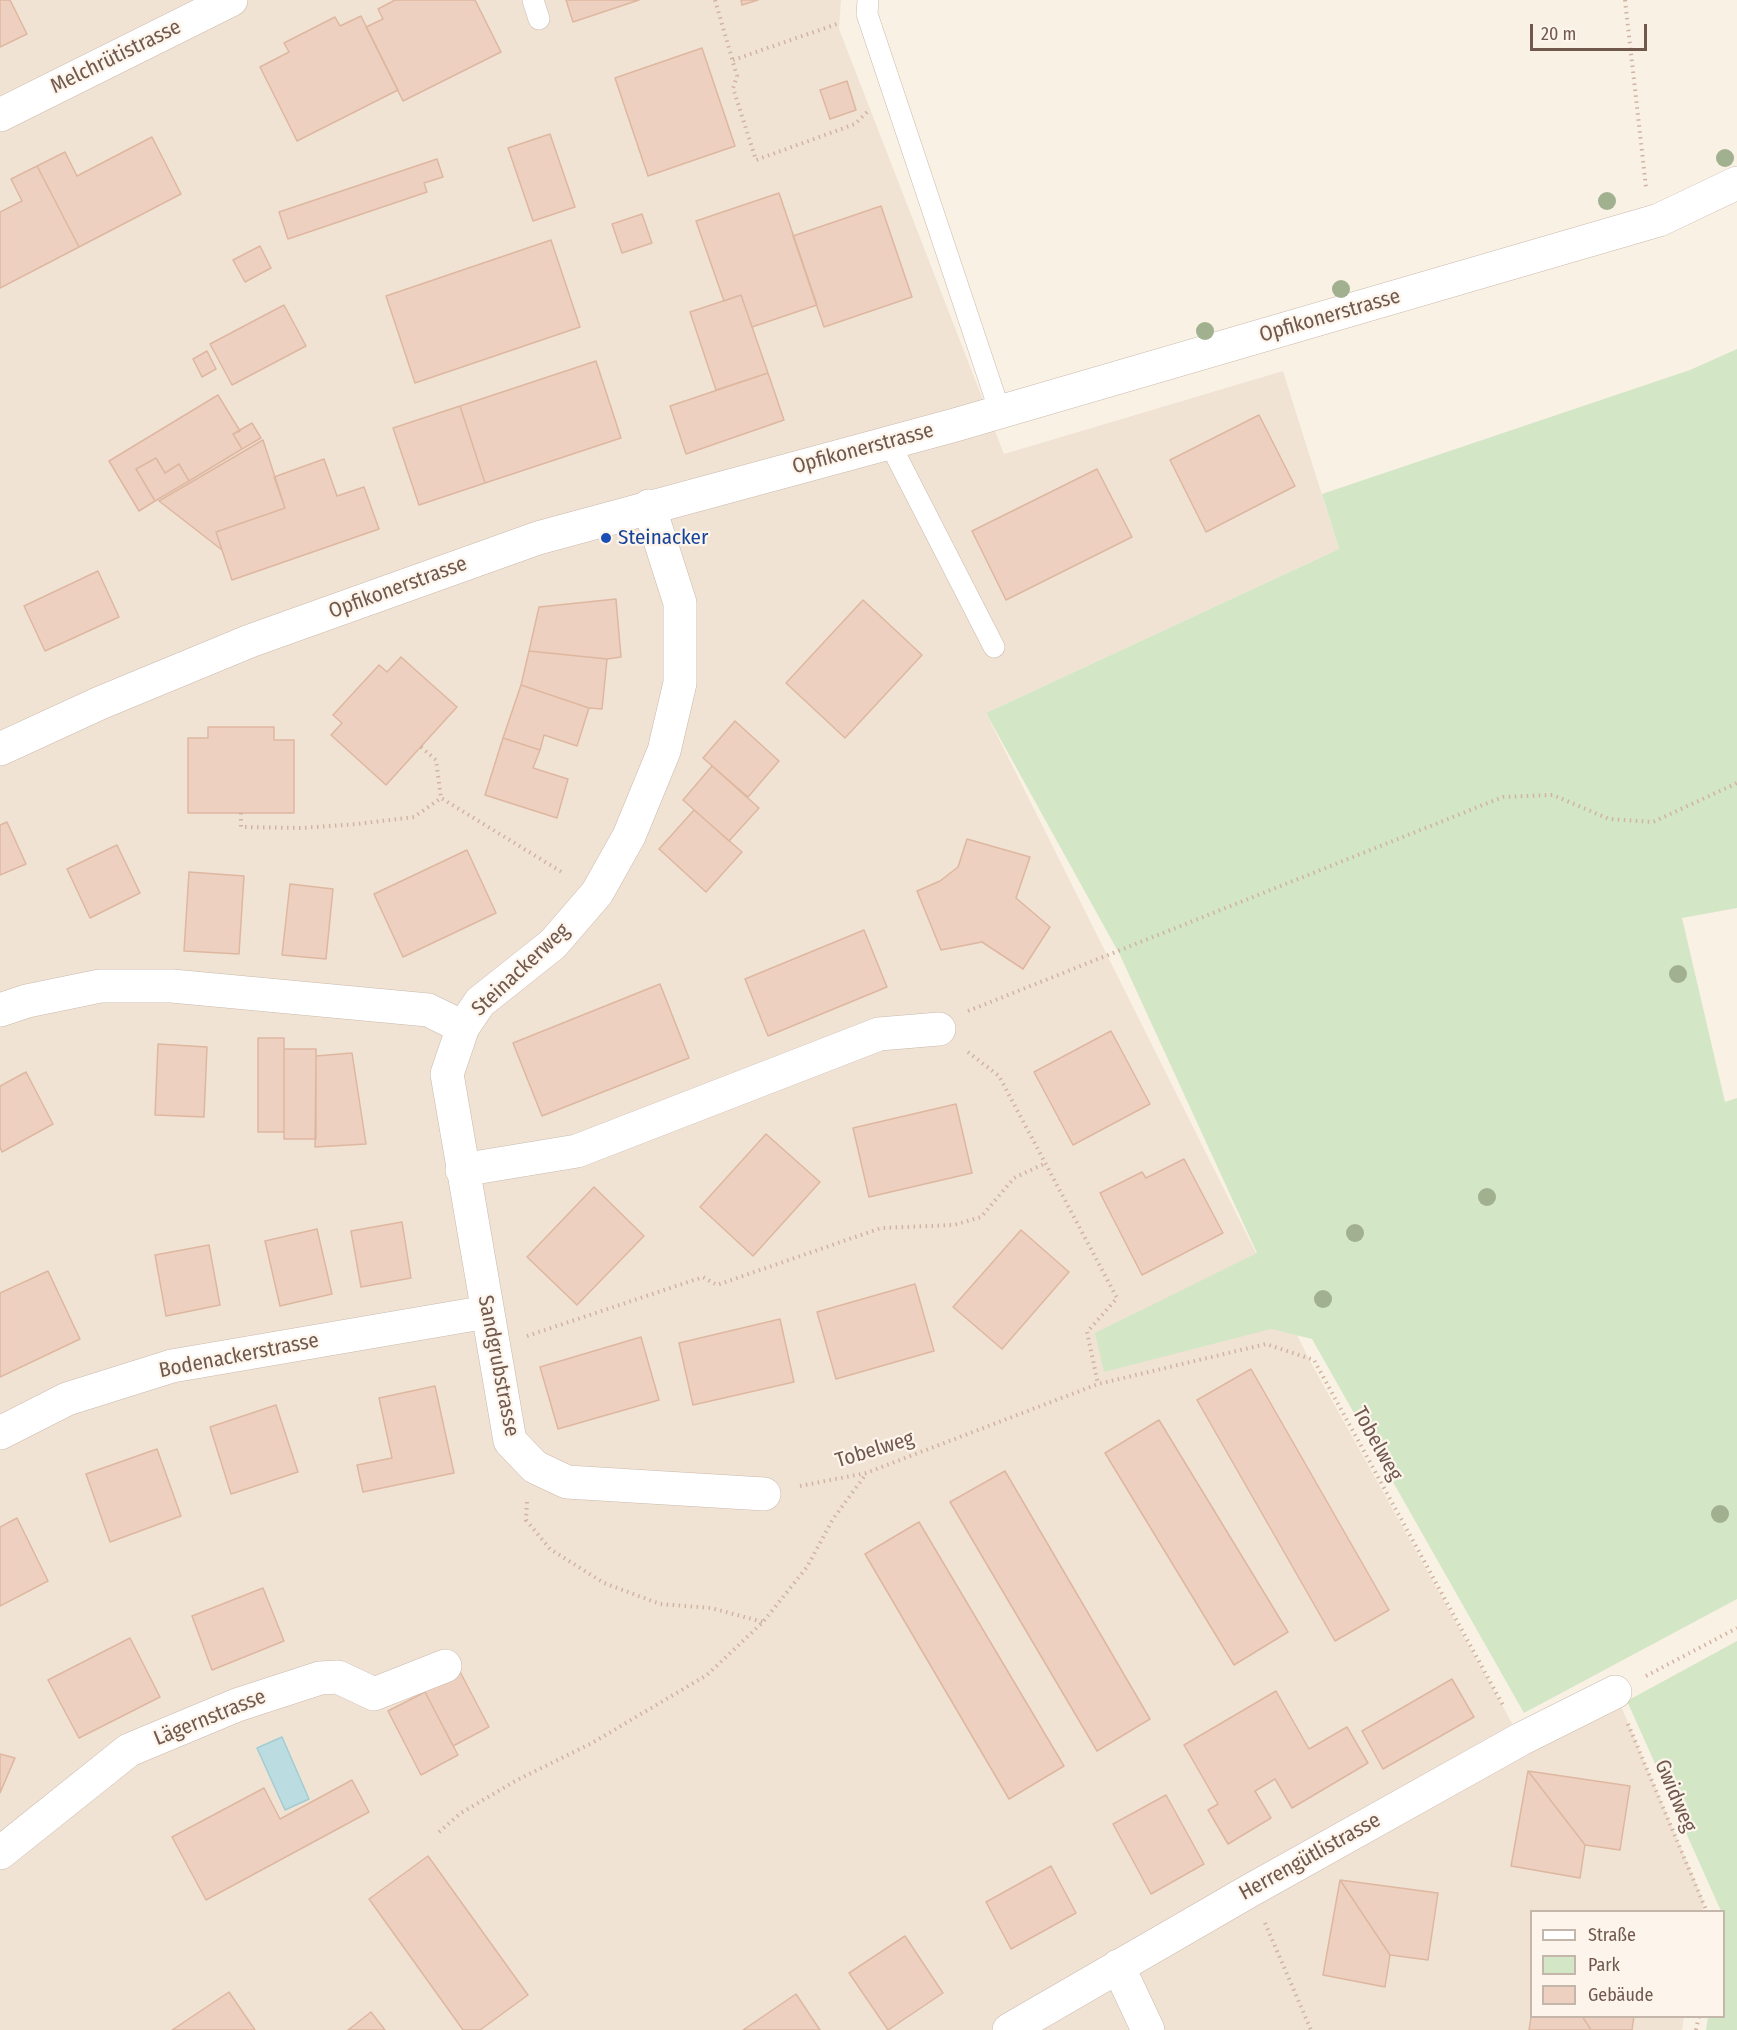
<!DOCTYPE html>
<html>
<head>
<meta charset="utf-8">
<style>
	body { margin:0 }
	#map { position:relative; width:1737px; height:2030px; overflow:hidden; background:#faf1e5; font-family:"Fira Sans Condensed",sans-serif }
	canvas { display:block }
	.legend { position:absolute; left:1530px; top:1910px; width:195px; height:108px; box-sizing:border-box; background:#fdf5eb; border:2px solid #c5b6ac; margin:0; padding:8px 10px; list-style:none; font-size:18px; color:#70584d }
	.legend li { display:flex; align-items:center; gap:12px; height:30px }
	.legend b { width:30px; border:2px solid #c5b6ac }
	.scale { position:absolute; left:1530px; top:24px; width:117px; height:27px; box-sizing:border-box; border:3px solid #70584d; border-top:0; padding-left:8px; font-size:18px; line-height:21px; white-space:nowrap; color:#70584d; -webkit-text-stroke:4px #fdf5eb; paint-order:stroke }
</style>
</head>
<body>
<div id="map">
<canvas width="1737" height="2030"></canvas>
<ul class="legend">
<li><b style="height:8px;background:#fff"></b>Straße</li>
<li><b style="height:16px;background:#d3e6c5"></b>Park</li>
<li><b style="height:16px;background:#edd0bf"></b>Gebäude</li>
</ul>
<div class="scale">20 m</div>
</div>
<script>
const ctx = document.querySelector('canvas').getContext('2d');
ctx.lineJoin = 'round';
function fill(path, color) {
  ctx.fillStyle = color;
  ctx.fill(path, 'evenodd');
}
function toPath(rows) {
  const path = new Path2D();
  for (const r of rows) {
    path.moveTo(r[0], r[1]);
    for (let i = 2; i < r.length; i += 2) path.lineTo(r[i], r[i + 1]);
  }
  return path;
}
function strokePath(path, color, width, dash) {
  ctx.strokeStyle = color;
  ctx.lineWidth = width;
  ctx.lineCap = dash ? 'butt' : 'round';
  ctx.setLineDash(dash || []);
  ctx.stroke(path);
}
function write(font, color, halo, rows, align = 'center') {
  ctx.font = font + ' "Fira Sans Condensed",sans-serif';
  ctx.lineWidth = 4.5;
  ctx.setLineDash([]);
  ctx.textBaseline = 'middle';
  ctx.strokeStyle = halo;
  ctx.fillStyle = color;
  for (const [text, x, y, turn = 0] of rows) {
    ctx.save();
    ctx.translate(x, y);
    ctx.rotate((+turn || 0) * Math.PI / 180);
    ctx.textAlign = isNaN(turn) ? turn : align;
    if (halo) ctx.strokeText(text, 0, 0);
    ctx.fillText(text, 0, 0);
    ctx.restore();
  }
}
const residential = toPath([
	[0,0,841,0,839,29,1004,454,1283,371,1339,549,986,713,1310,1361,1521,1739,1615,1692,1704,1902,1702,1911,1532,1912,1532,2016,1684,2017,1682,2030,0,2030]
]);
const green = toPath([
	[1737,349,1737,908,1682,918,1725,1102,1737,1098,1737,1599,1524,1713,1312,1339,1271,1329,1104,1372,1095,1333,1257,1253,1120,955,986,713,1339,549,1322,494,1690,370],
	[1737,1641,1737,2030,1706,2030,1708,2017,1724,2016,1724,1912,1721,1911,1627,1701]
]);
const water = toPath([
	[282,1737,309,1799,285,1810,257,1748,282,1737]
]);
const building = toPath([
	[0,0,10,0,27,34,0,47,0,0],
	[395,0,475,0,501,52,403,101,366,27,383,19,378,9,395,0],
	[566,0,639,0,573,22,566,0],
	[741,0,758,0,742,5,741,0],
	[361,16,398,90,297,141,260,67,289,52,284,43,335,17,340,26,361,16],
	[702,48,735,146,648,176,615,78,702,48],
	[847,81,856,110,830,119,820,90,847,81],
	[550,134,575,207,533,221,508,148,550,134],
	[152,137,181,194,79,247,37,166,65,152,77,176,152,137],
	[437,159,443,177,424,183,427,192,288,239,279,212,437,159],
	[37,166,79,247,0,288,0,212,22,201,11,179,37,166],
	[779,193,817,305,752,327,741,295,724,301,696,221,779,193],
	[881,206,912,297,824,327,793,236,881,206],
	[642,214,652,243,622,253,612,224,642,214],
	[551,240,580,327,415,383,386,296,551,240],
	[260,246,271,268,245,282,233,260,260,246],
	[741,295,768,373,716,390,690,312,741,295],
	[284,305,306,346,232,385,210,344,284,305],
	[207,351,216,369,202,377,193,359,207,351],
	[596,361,621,438,485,483,460,406,596,361],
	[768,373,784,420,686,454,670,406,768,373],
	[218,395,240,431,233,434,242,449,189,481,179,464,165,473,156,458,136,469,155,501,139,511,109,461,218,395],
	[460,406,485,483,419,505,393,428,460,406],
	[1259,415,1295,486,1206,532,1170,460,1259,415],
	[252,423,261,438,242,449,233,434,252,423],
	[263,440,285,508,216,532,222,550,159,501,263,440],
	[156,458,165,473,179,464,189,481,155,501,136,469,156,458],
	[324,459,337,496,364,487,379,529,232,580,216,532,285,508,274,477,324,459],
	[1097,469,1132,537,1006,600,972,531,1097,469],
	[98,571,119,617,45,651,24,606,98,571],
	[616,599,621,657,607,659,529,651,539,607,616,599],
	[863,600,922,655,845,738,786,683,863,600],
	[529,651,607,659,602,709,589,708,521,685,529,651],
	[401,657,457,707,386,785,331,735,342,723,333,715,379,665,387,672,401,657],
	[521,685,589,708,577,746,544,735,540,750,503,738,521,685],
	[735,721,779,761,748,797,703,758,735,721],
	[208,727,274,727,274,740,294,740,294,813,188,813,188,738,208,738,208,727],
	[503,738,540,750,533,768,568,779,557,818,485,795,503,738],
	[712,766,759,808,729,841,683,800,712,766],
	[694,810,742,852,706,892,659,849,694,810],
	[7,822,26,864,0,875,0,825,7,822],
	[967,839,1030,857,1016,898,1050,927,1023,969,982,942,941,950,917,891,940,881,958,867,967,839],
	[117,845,140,893,90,918,67,869,117,845],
	[467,850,496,913,403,957,374,894,467,850],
	[189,872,244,876,239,954,184,951,189,872],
	[290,884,333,889,326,959,282,955,290,884],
	[864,930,887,987,768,1036,745,979,864,930],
	[660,984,689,1058,542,1116,513,1043,660,984],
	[1111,1031,1150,1104,1073,1145,1034,1072,1111,1031],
	[258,1038,284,1038,284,1132,258,1132,258,1038],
	[158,1044,207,1047,204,1117,155,1115,158,1044],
	[284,1049,316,1049,316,1139,284,1139,284,1049],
	[352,1053,366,1144,315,1147,316,1056,352,1053],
	[26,1072,53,1124,2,1152,0,1147,0,1086,26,1072],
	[956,1104,972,1173,869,1197,853,1128,956,1104],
	[766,1134,820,1182,753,1256,700,1207,766,1134],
	[1184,1159,1223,1233,1142,1275,1100,1193,1142,1172,1146,1178,1184,1159],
	[594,1187,644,1236,577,1305,527,1257,594,1187],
	[402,1222,411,1278,361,1287,351,1231,402,1222],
	[317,1229,332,1294,280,1306,265,1241,317,1229],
	[1021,1230,1069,1272,1002,1349,953,1307,1021,1230],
	[209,1245,220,1305,166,1316,155,1255,209,1245],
	[48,1271,80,1339,0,1377,0,1293,48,1271],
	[915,1284,934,1351,836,1379,817,1312,915,1284],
	[780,1319,794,1382,693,1405,679,1343,780,1319],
	[641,1337,659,1400,558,1429,540,1367,641,1337],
	[1251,1369,1389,1610,1335,1641,1197,1400,1251,1369],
	[435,1386,454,1473,363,1492,357,1465,392,1458,379,1398,435,1386],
	[276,1405,298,1472,231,1494,210,1427,276,1405],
	[1159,1420,1288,1632,1234,1665,1105,1453,1159,1420],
	[157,1449,181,1516,110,1542,86,1474,157,1449],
	[1005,1471,1150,1719,1097,1751,950,1502,1005,1471],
	[17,1518,48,1581,0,1606,0,1527,17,1518],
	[919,1522,1064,1766,1009,1799,865,1554,919,1522],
	[263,1588,284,1641,212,1670,192,1616,263,1588],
	[130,1638,160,1697,79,1738,48,1680,130,1638],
	[458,1668,489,1727,453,1746,422,1686,458,1668],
	[1452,1679,1474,1717,1383,1769,1362,1731,1452,1679],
	[1276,1691,1309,1749,1347,1727,1368,1763,1292,1808,1275,1779,1255,1791,1271,1818,1228,1844,1208,1810,1218,1804,1184,1745,1276,1691],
	[425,1692,458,1755,421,1775,388,1711,425,1692],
	[0,1754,15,1758,0,1793,0,1754],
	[1528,1771,1630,1786,1620,1850,1585,1845,1528,1771],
	[1528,1771,1585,1845,1580,1878,1511,1866,1528,1771],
	[352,1780,369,1812,206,1900,172,1837,264,1788,280,1819,352,1780],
	[1166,1795,1204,1864,1151,1894,1113,1824,1166,1795],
	[428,1856,528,1995,480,2030,463,2030,369,1899,428,1856],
	[1051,1866,1076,1913,1011,1949,986,1902,1051,1866],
	[1340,1880,1438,1893,1428,1960,1390,1955,1340,1880],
	[1340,1880,1390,1955,1385,1987,1323,1975,1340,1880],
	[905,1936,943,1993,888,2030,849,1973,905,1936],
	[229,1992,255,2030,172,2030,229,1992],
	[796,1994,820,2030,743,2030,796,1994],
	[1532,2011,1532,2016,1582,2016,1591,2030,1529,2030,1532,2011],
	[371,2012,385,2030,348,2030,371,2012],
	[1582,2016,1634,2016,1632,2030,1591,2030,1582,2016]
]);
const path = toPath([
	[715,0,737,76,733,88,756,160,855,124,867,112],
	[1625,0,1646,187],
	[733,60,837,24],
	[421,747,436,760,441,798],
	[241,813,241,827,302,828,357,824,414,817,441,798,565,874],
	[968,1011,1503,797,1553,795,1609,819,1653,822,1737,783],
	[968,1052,999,1076,1117,1298,1087,1332,1098,1384],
	[527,1336,703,1277,717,1285,881,1228,954,1225,981,1217,1014,1178,1046,1163],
	[800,1486,866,1473,1098,1384,1266,1344,1314,1360,1504,1707],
	[527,1502,526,1520,550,1549,604,1583,660,1604,711,1608,763,1622],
	[1646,1676,1737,1628],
	[1628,1724,1707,1912],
	[439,1832,461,1813,517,1780,592,1743,707,1675,763,1622,807,1567,833,1519,866,1474],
	[1265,1923,1311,2030],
	[1696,2030,1699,2016]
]);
const service = toPath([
	[533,0,539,19],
	[868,0,867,14,1000,412],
	[889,442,994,647]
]);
const minor = toPath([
	[0,115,231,0],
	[649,506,680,603,680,683,664,751,629,836,597,893,553,944,480,1002,463,1027,447,1074,510,1441,535,1467,567,1482,764,1494],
	[0,1010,27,1001,100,986,172,986,428,1010,463,1027],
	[462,1170,577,1151,879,1034,939,1029],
	[0,1433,67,1399,172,1366,487,1312],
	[0,1853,129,1750,237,1705,320,1678,338,1677,374,1694,445,1666],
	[1118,1966,1148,2030],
	[1009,2030,1251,1890,1521,1739,1615,1692]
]);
const tertiary = toPath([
	[0,749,100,703,250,641,538,538,955,425,1659,220,1737,183]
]);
const trees = [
	[1725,158],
	[1607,201],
	[1341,289],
	[1205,331],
	[1678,974],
	[1487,1197],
	[1355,1233],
	[1323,1299],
	[1720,1514]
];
const markers = [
	[606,538,6,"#1a4fb4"]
];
const streetNames = [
	["Melchrütistrasse",116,57,-26],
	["Opfikonerstrasse",1330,316,-16],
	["Opfikonerstrasse",863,449,-15],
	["Opfikonerstrasse",398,588,-20],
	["Steinackerweg",521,970,-43],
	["Bodenackerstrasse",239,1356,-11],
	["Sandgrubstrasse",498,1366,79],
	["Tobelweg",1377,1444,61],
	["Tobelweg",875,1450,-17],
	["Lägernstrasse",210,1718,-22],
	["Gwidweg",1675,1796,67],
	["Herrengütlistrasse",1310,1857,-29]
];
const transitNames = [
	["Steinacker",618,538]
];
fill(residential, '#f1e3d4');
fill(green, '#d3e6c5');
fill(water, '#bbdde1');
strokePath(water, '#a3ccd2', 1.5);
fill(building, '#edd0bf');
strokePath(building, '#deb7a1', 1.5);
strokePath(service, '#cab9ac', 22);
strokePath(minor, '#cab9ac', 34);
strokePath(tertiary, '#cab9ac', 34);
strokePath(path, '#d1b3a2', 4, [1.5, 4.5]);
strokePath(service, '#fff', 21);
strokePath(minor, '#fff', 33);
strokePath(tertiary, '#fff', 33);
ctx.fillStyle = '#a1b08f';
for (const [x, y] of trees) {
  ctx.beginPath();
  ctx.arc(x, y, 9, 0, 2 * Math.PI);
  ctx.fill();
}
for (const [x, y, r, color] of markers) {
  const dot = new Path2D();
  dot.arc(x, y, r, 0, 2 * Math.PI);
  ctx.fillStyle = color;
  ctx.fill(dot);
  strokePath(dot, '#fdf5eb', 2);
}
write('21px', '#70584d', '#fdf5eb', streetNames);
write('21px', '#164399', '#fdf5eb', transitNames, 'left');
</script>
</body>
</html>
